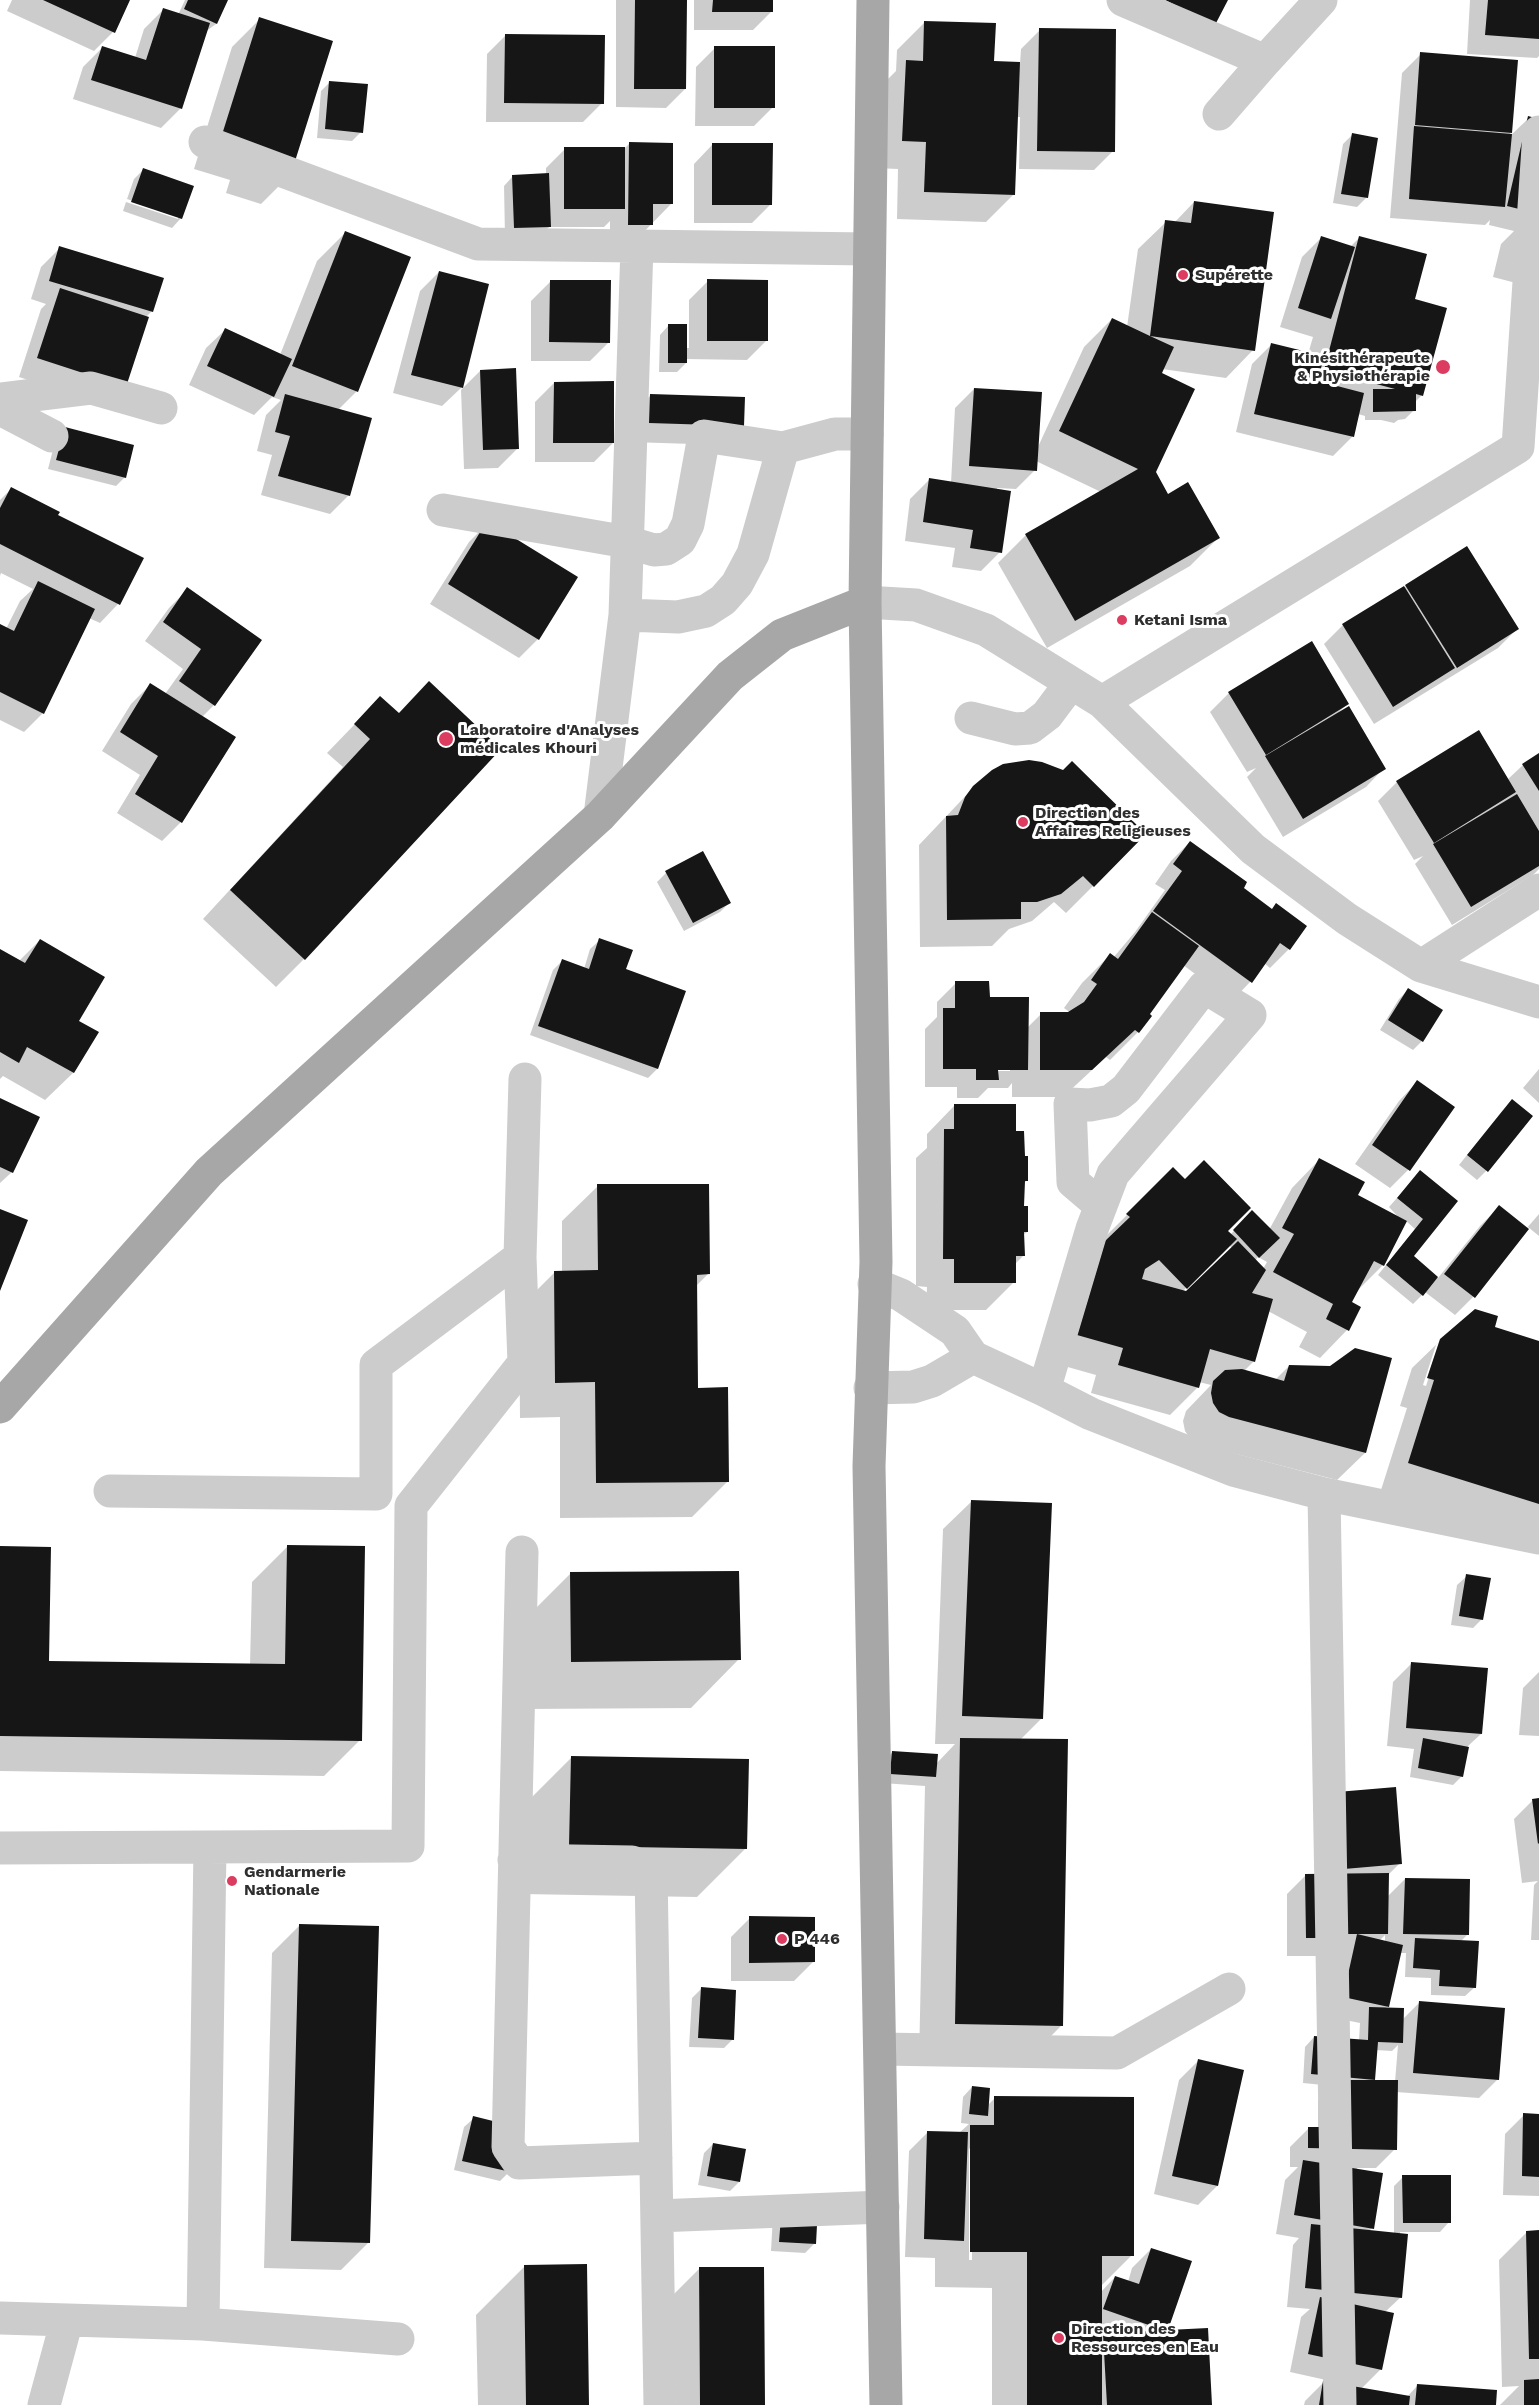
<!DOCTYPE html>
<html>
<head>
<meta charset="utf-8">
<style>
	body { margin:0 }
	canvas { display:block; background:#fff }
</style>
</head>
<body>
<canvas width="1539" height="2405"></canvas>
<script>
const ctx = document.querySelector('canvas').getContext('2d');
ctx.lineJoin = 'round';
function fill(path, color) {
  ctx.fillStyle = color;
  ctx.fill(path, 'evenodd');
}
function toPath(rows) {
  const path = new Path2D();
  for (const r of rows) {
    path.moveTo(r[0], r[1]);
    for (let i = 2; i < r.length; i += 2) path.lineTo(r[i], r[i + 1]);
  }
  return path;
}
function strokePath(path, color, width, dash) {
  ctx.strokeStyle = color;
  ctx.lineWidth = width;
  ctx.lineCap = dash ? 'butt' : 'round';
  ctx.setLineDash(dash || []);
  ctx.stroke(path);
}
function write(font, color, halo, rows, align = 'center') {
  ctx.font = font + ' "Work Sans",sans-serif';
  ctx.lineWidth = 6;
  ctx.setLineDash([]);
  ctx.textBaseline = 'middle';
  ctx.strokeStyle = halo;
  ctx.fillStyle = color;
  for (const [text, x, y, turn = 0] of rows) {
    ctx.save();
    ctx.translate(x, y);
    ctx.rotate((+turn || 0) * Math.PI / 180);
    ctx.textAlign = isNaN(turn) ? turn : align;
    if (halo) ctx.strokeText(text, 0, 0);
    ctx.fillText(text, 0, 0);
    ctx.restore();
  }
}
const shadow = toPath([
	[12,0,128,0,113,32,94,51,7,11],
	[185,0,227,0,216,24,205,32,180,109,161,128,73,99,83,67,102,48,135,58,144,29,163,10,178,15],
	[616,0,685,0,685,89,666,108,616,107],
	[694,0,772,0,772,11,753,30,694,30],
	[1470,0,1539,0,1539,56,1537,58,1467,54],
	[260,19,289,176,261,204,226,193,230,180,194,169,232,47],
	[925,22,993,63,1020,64,1021,49,1040,30,1113,151,1094,170,1019,169,1020,117,1017,117,1014,194,986,222,897,219,898,169,875,168,878,89,896,71,897,50],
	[506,35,602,103,583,122,486,122,487,54],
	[715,48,773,107,754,126,695,126,696,67],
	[1421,54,1516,61,1510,136,1529,118,1539,289,1493,277,1501,244,1514,231,1489,225,1490,220,1485,225,1390,218,1402,73],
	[330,82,361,132,352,141,317,138,321,91],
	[1352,135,1366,198,1357,207,1333,203,1343,144],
	[630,143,671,204,632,244,610,243,610,221,604,227,549,227,540,236,505,237,504,186,513,176,546,175,546,168,565,149,624,149],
	[712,145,771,204,752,223,694,223,694,164],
	[143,170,181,218,172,228,123,211,126,202,178,219,178,216,127,199,134,179],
	[1194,202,1253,350,1226,378,1162,369,1155,472,1168,496,1218,538,1190,566,1047,648,998,563,1026,535,1101,492,1036,461,1035,470,1016,489,997,488,1000,552,981,571,952,567,955,548,905,541,910,499,929,480,951,483,955,408,974,389,1037,449,1084,347,1112,319,1127,327,1138,249,1166,222,1174,223],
	[345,233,409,258,356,392,338,410,349,495,330,514,261,495,272,455,257,451,266,415,281,400,272,397,254,415,189,385,206,348,225,330,280,355,317,261],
	[1360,237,1413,300,1422,395,1414,403,1414,410,1405,419,1398,420,1394,423,1381,420,1365,420,1365,416,1358,414,1352,437,1333,456,1236,432,1252,364,1271,345,1308,354,1313,337,1280,327,1302,257,1321,238,1350,247],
	[60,248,152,311,145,318,106,405,19,377,41,309,46,304,31,299,41,267],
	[439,272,488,285,461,388,442,406,393,393,420,291],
	[708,281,766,341,747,360,686,359,686,363,677,372,659,372,660,335,669,325,686,348,689,348,689,300],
	[550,282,609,342,590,361,531,361,531,301],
	[480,371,517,449,498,468,464,469,461,390],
	[554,383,613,443,594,462,535,462,535,402],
	[650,396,724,445,630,442,631,415],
	[56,438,125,477,116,486,48,469],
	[11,489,56,516,118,604,100,623,89,618,43,713,24,732,0,720,0,626,6,629,20,601,33,589,1,573,0,576,0,500],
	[488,523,576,578,538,639,519,658,430,604,469,542],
	[1406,586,1517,629,1498,648,1374,724,1324,644,1343,625],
	[188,589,260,640,214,705,202,717,181,822,162,841,117,813,140,775,102,751,131,704,150,685,165,694,183,669,145,641,169,608],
	[1229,693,1347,704,1337,714,1384,768,1366,787,1283,837,1247,777,1256,768,1247,772,1210,712],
	[380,698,398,714,304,959,276,987,203,919,343,767,327,753],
	[1539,755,1539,869,1533,875,1452,925,1415,864,1423,856,1414,860,1378,801,1397,782,1507,780,1523,765],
	[993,771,1093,886,1066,913,1054,902,1032,921,1009,929,992,946,920,947,919,845,974,787],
	[1190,842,1242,888,1271,910,1305,926,1289,949,1270,968,1264,963,1250,982,1232,1001,1183,965,1148,1014,1150,1016,1138,1032,1110,1060,1106,1057,1063,1097,1012,1097,1012,1083,1008,1088,988,1088,978,1098,957,1098,957,1087,925,1087,925,1029,937,1017,937,1002,956,983,988,998,1027,1028,1041,1014,1072,1014,1064,1008,1082,983,1110,955,1113,958,1135,932,1165,890,1155,884,1171,861],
	[991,1068,1010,1068,1010,1071,991,1071],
	[666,873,729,903,720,912,684,931,657,882],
	[40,940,77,1022,96,1032,73,1073,45,1100,3,1076,0,1079,0,950,19,961],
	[600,940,624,970,684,992,657,1069,648,1078,530,1035,553,970,562,961,584,969,590,949],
	[1408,990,1422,1041,1413,1050,1380,1030,1399,999],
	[1539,1069,1539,1103,1523,1088],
	[1417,1082,1408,1170,1390,1188,1355,1164,1399,1101],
	[0,1099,12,1172,0,1183],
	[954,1106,1027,1180,1023,1184,1023,1207,1027,1232,1023,1235,1023,1256,1014,1265,1014,1282,986,1310,926,1310,927,1287,916,1286,916,1158,927,1148,927,1134],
	[1503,1110,1486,1171,1477,1180,1459,1165],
	[1319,1160,1356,1196,1401,1220,1389,1207,1420,1172,1456,1201,1412,1256,1438,1278,1480,1226,1499,1207,1526,1229,1539,1214,1539,1236,1528,1227,1473,1297,1455,1315,1425,1292,1413,1304,1378,1275,1415,1229,1406,1221,1383,1265,1356,1292,1350,1303,1359,1308,1347,1330,1320,1358,1299,1347,1307,1332,1268,1311,1254,1361,1244,1371,1275,1380,1289,1366,1330,1367,1365,1453,1337,1480,1201,1445,1191,1440,1185,1431,1183,1421,1186,1411,1211,1385,1199,1382,1198,1387,1170,1415,1091,1393,1096,1375,1050,1362,1100,1242,1173,1169,1230,1235,1252,1212,1269,1230,1292,1188],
	[1229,1245,1232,1248,1187,1293,1182,1292],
	[1258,1257,1267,1262,1263,1269,1255,1261],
	[598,1186,708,1274,695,1287,696,1389,728,1481,692,1517,560,1518,560,1417,520,1418,519,1308,555,1272,562,1272,562,1221],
	[1493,1328,1539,1343,1539,1528,1381,1490,1407,1408,1400,1406,1412,1368,1441,1340],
	[1441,1340,1426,1386,1423,1385,1436,1345],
	[971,1502,1041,1719,1020,1740,1061,2026,1026,2061,919,2060,925,1786,882,1783,883,1761,893,1752,936,1764,955,1744,935,1744,943,1529],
	[0,1547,48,1663,250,1665,252,1582,287,1547,360,1740,324,1776,0,1771],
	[570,1574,739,1659,691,1708,523,1709,522,1622],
	[1467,1576,1482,1619,1473,1628,1451,1625,1457,1585],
	[1412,1663,1481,1734,1468,1746,1462,1776,1453,1785,1410,1777,1414,1749,1387,1746,1393,1682],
	[1539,1672,1539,1736,1519,1735,1523,1688],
	[571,1758,745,1849,697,1897,521,1894,523,1806],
	[1539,1799,1539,1940,1531,1940,1534,1885,1538,1881,1522,1883,1514,1819,1533,1800],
	[1318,1813,1400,1863,1387,1876,1387,1897,1405,1879,1467,1935,1460,1942,1475,1987,1465,1996,1431,1995,1431,1978,1405,1977,1406,1953,1399,1953,1388,2006,1384,2009,1402,2020,1419,2003,1498,2079,1479,2098,1396,2092,1395,2149,1376,2168,1357,2168,1372,2228,1369,2231,1394,2234,1394,2186,1403,2177,1449,2222,1440,2232,1400,2232,1401,2297,1385,2312,1381,2369,1361,2389,1407,2397,1417,2386,1494,2405,1304,2405,1305,2401,1326,2380,1290,2372,1301,2317,1310,2309,1287,2307,1293,2245,1299,2238,1276,2234,1285,2180,1298,2167,1290,2167,1290,2147,1309,2128,1318,2128,1318,2100,1333,2086,1303,2083,1305,2047,1314,2037,1359,2041,1360,2023,1325,2016,1321,1956,1287,1956,1287,1894,1306,1875,1324,1875],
	[1385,1935,1385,1942,1379,1941],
	[1398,2045,1395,2082,1371,2081,1373,2079,1375,2050,1392,2051],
	[750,1918,813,1962,794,1981,731,1981,731,1937],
	[300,1925,369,2242,341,2270,264,2268,272,1953],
	[701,1989,733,2039,724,2048,689,2047,692,1998],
	[1198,2061,1217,2186,1198,2205,1154,2194,1179,2080],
	[972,2087,987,2106,995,2098,1132,2255,1100,2287,1100,2293,1115,2277,1128,2282,1132,2268,1151,2249,1166,2332,1211,2405,992,2405,992,2288,935,2287,935,2258,905,2257,909,2151,928,2132,959,2133,969,2124,961,2123,963,2097],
	[972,2146,972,2260,969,2260,969,2149],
	[1524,2115,1539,2115,1539,2196,1503,2195,1505,2134],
	[474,2118,509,2172,500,2181,454,2170,464,2127],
	[713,2144,739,2182,730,2191,698,2185,704,2153],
	[773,2215,814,2244,805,2253,771,2251],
	[1527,2232,1539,2232,1539,2405,1500,2405,1519,2386,1502,2387,1499,2260],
	[524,2267,588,2405,478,2405,476,2315],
	[699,2269,763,2405,652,2405,651,2317]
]);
const building = toPath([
	[43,0,130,0,115,33],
	[188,0,228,0,217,24,184,9],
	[635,0,687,0,686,89,634,89],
	[713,0,773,0,773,12,712,12],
	[1165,0,1228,0,1215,25],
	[1488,0,1539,0,1539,39,1485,35],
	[163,8,210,23,182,109,91,80,102,46,146,60],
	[259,17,333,41,290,177,220,141],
	[924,21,996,23,994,61,1020,62,1015,195,924,192,926,142,902,141,906,60,923,61],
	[1039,28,1116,29,1115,152,1037,151],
	[505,34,605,35,604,104,504,103],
	[714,46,775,46,775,108,714,108],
	[1420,52,1518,60,1512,133,1415,125],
	[329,81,368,84,363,133,325,129],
	[1528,116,1539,119,1539,214,1507,206],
	[1414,126,1512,134,1505,207,1409,199],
	[1352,133,1378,138,1368,198,1341,194],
	[629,142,673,143,673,204,653,204,653,225,628,225],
	[712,143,773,143,772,205,712,205],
	[564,147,625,147,625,209,564,209],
	[143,168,194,186,182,219,131,202],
	[549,173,551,227,514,228,512,175],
	[1194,201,1274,212,1255,351,1150,336,1174,347,1162,373,1195,389,1156,472,1168,494,1188,482,1220,538,1075,621,1025,534,1138,469,1059,431,1112,318,1150,336,1165,220,1191,223],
	[345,231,411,257,358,392,292,366],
	[1321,236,1355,247,1331,319,1298,308],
	[1359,236,1427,254,1415,299,1447,308,1423,396,1416,394,1416,411,1373,412,1373,389,1395,389,1324,370],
	[59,246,164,278,153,312,49,281],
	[439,271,489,284,463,388,411,375],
	[707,279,768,280,768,341,707,341],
	[550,280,611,280,610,343,549,342],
	[60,288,149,317,126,387,37,358],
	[668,324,687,324,687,363,668,363],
	[225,328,292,359,274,397,207,366],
	[1271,343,1324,356,1318,381,1364,393,1354,437,1254,414],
	[516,368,519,449,483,450,480,370],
	[614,381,614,443,553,443,554,382],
	[974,388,1042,392,1037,471,969,466],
	[285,394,372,418,350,496,278,476,290,436,275,432],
	[650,394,745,397,744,426,649,423],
	[65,427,134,445,126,478,56,460],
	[929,478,1011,491,1002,553,970,548,973,530,923,522],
	[11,487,60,512,58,515,144,558,120,605,0,544,0,508],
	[487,521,578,577,539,640,448,584],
	[1467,546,1519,629,1457,668,1405,585],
	[38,581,95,609,44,714,0,692,0,624,14,631],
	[1404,586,1455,668,1393,707,1342,624],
	[187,587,262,640,215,706,179,681,201,649,163,622],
	[1312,641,1349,704,1266,755,1228,692],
	[429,681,501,749,305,960,230,890,370,739,354,724,380,696,399,713],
	[150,683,236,737,182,823,135,794,158,756,120,732],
	[1349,706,1386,769,1303,819,1265,756],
	[1479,730,1516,792,1434,843,1396,781],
	[1539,753,1539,791,1522,764],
	[1029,760,1042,762,1063,770,1072,761,1146,834,1094,887,1083,876,1061,894,1037,902,1021,902,1021,919,947,920,946,816,958,815,965,797,973,786,992,770,1003,764],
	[1517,794,1539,831,1539,866,1471,907,1433,844],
	[1190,841,1247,882,1244,888,1272,909,1276,903,1307,926,1290,950,1280,943,1252,983,1153,911,1182,871,1173,864],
	[703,851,731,903,693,923,665,871],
	[1152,912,1199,946,1150,1014,1152,1016,1139,1033,1135,1030,1092,1070,1040,1070,1040,1012,1068,1012,1084,1002,1097,984,1091,980,1110,953,1118,959],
	[599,938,633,950,626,969,686,991,658,1069,538,1026,562,959,589,969],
	[40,939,105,977,79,1021,99,1032,74,1073,27,1047,19,1063,0,1052,0,949,25,963],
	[955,981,989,981,990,997,1029,997,1028,1070,998,1070,999,1080,976,1080,976,1069,943,1069,943,1008,955,1008],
	[1408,988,1443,1010,1423,1042,1388,1020],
	[1417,1080,1455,1107,1410,1171,1372,1145],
	[0,1098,40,1117,13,1173,0,1167],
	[1512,1099,1533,1116,1488,1172,1467,1155],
	[954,1104,1016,1104,1016,1131,1024,1131,1025,1156,1028,1156,1028,1181,1025,1181,1024,1206,1028,1206,1028,1232,1024,1232,1025,1256,1016,1256,1016,1283,954,1283,954,1259,943,1259,944,1129,954,1129],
	[1319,1158,1365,1182,1358,1195,1407,1221,1384,1266,1374,1261,1352,1302,1361,1307,1349,1331,1326,1319,1333,1304,1273,1272,1294,1234,1282,1228],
	[1204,1160,1251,1208,1228,1231,1237,1239,1187,1289,1159,1260,1145,1269,1142,1279,1186,1291,1238,1241,1266,1270,1252,1293,1273,1299,1255,1362,1210,1349,1199,1388,1118,1365,1123,1348,1077,1335,1105,1241,1130,1217,1126,1214,1173,1167,1185,1179],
	[1420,1170,1458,1201,1414,1256,1438,1277,1423,1296,1386,1265,1423,1219,1397,1198],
	[597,1184,709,1184,710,1274,697,1275,698,1388,728,1387,729,1482,596,1483,595,1382,555,1383,554,1271,598,1270],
	[1499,1205,1529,1229,1475,1298,1444,1274],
	[0,1209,28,1220,0,1291],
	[1252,1210,1280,1238,1259,1258,1233,1230],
	[1475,1309,1498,1316,1495,1327,1539,1341,1539,1504,1408,1463,1434,1380,1427,1378,1440,1339],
	[1355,1348,1392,1358,1366,1453,1229,1417,1219,1412,1213,1403,1211,1393,1213,1381,1225,1370,1242,1369,1284,1381,1289,1365,1330,1366],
	[971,1500,1052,1503,1043,1719,962,1716],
	[287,1545,365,1546,362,1741,0,1736,0,1546,51,1547,49,1661,285,1664],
	[739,1571,741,1660,571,1662,570,1572],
	[1466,1574,1491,1578,1483,1620,1459,1616],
	[1411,1662,1488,1668,1482,1734,1406,1728],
	[960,1738,1068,1739,1063,2026,955,2024],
	[1423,1738,1469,1747,1463,1777,1418,1768],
	[892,1751,938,1754,936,1777,890,1774],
	[571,1756,749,1759,747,1849,569,1846],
	[1396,1787,1402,1864,1344,1869,1337,1792],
	[1539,1798,1539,1843,1538,1844,1532,1799],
	[1389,1873,1388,1934,1341,1934,1341,1938,1306,1938,1305,1874],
	[1405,1878,1470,1879,1469,1935,1403,1934],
	[749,1916,815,1917,815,1962,749,1963],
	[299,1924,379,1926,370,2243,291,2241],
	[1357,1934,1403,1945,1389,2007,1343,1997],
	[1415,1938,1479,1941,1476,1988,1439,1986,1440,1970,1413,1968],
	[701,1987,736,1990,734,2040,698,2038],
	[1419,2001,1505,2008,1499,2080,1413,2073],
	[1369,2007,1404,2008,1403,2043,1378,2042,1375,2080,1311,2074,1314,2036,1368,2040],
	[1198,2059,1244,2070,1218,2186,1172,2176],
	[1337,2080,1398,2080,1397,2150,1308,2148,1308,2127,1336,2127],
	[972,2086,990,2088,988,2116,969,2114],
	[994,2096,1134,2097,1134,2256,1102,2256,1102,2405,1027,2405,1027,2252,970,2252,970,2125,994,2125],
	[1523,2113,1539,2114,1539,2177,1522,2176],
	[473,2116,521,2128,511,2172,462,2161],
	[927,2131,968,2132,964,2241,924,2239],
	[713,2143,746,2149,740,2182,707,2176],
	[1303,2160,1383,2173,1374,2229,1294,2215],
	[1402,2175,1451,2175,1451,2223,1403,2223],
	[782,2204,818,2206,816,2244,779,2242],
	[1311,2224,1408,2234,1402,2298,1305,2288],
	[1539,2230,1539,2359,1529,2359,1526,2231],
	[1151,2248,1192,2261,1168,2330,1208,2328,1212,2405,1107,2405,1103,2334,1163,2330,1103,2309,1115,2276,1139,2284],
	[587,2264,589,2405,526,2405,524,2265],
	[699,2267,764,2267,765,2405,700,2405],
	[1320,2297,1394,2313,1382,2370,1308,2354],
	[1539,2379,1539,2405,1524,2405,1524,2380],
	[1323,2381,1410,2396,1409,2405,1319,2405],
	[1417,2384,1497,2390,1496,2405,1415,2405]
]);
const minor = toPath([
	[1123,0,1265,61,1321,0],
	[1219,114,1265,61],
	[205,142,478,244,869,249],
	[637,246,625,615,678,617,706,611,723,600,737,584,753,554,783,448],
	[0,399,91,388,161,408],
	[0,409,52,436],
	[443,510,627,542,654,550,666,549,680,540,688,524,704,436,783,448,835,434,867,434],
	[865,602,916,605,986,630,1102,702,1253,849,1347,919,1421,966,1539,1002],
	[1102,702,1518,447,1539,132],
	[971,718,1015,729,1030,728,1047,715,1071,683],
	[600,816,625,615],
	[1421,966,1539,890],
	[520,1257,525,1079],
	[874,1284,901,1295,955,1331,973,1357,1044,1390,1091,1414,1233,1470,1324,1494,1539,1538],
	[870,1388,913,1387,932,1381,973,1357],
	[1044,1390,1092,1229,1113,1174,1250,1015,1204,987,1126,1089,1111,1101,1090,1105,1070,1104,1073,1182,1100,1205],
	[1324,1494,1340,2405],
	[522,1552,508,2147,519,2163,656,2158],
	[0,1848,408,1846,411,1506,524,1363,520,1257,376,1365,376,1494,110,1491],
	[514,1860,632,1862,651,1871,660,2405],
	[881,2049,1117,2053,1229,1989],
	[657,2216,883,2207],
	[0,2318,203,2324,210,1847],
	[203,2324,398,2339],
	[44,2405,67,2320]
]);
const major = toPath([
	[873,0,865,602,876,1262,869,1466,886,2405],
	[0,1407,209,1172,600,816,730,676,782,635,865,602]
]);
const markers = [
	[1183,275,6,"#dc3c60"],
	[1443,367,8,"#dc3c60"],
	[1122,620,6,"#dc3c60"],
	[446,739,8,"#dc3c60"],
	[1023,822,6,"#dc3c60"],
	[232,1881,6,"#dc3c60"],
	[782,1939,6,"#dc3c60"],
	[1059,2338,6,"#dc3c60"]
];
const poiNames = [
	["Supérette",1195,275],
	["Kinésithérapeute",1430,358,"right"],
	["& Physiothérapie",1430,376,"right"],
	["Ketani Isma",1134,620],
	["Laboratoire d'Analyses",460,730],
	["médicales Khouri",460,748],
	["Direction des",1035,813],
	["Affaires Religieuses",1035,831],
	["Gendarmerie",244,1872],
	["Nationale",244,1890],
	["P 446",794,1939],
	["Direction des",1071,2329],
	["Ressources en Eau",1071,2347]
];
fill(shadow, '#0003');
fill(building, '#161616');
strokePath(minor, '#ccc', 33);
strokePath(major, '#a7a7a7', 33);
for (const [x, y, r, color] of markers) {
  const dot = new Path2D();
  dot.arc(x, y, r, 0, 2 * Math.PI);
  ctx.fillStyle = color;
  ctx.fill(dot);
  strokePath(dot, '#fff', 2);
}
write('bold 16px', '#2f2f2f', '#fff', poiNames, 'left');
</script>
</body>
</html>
